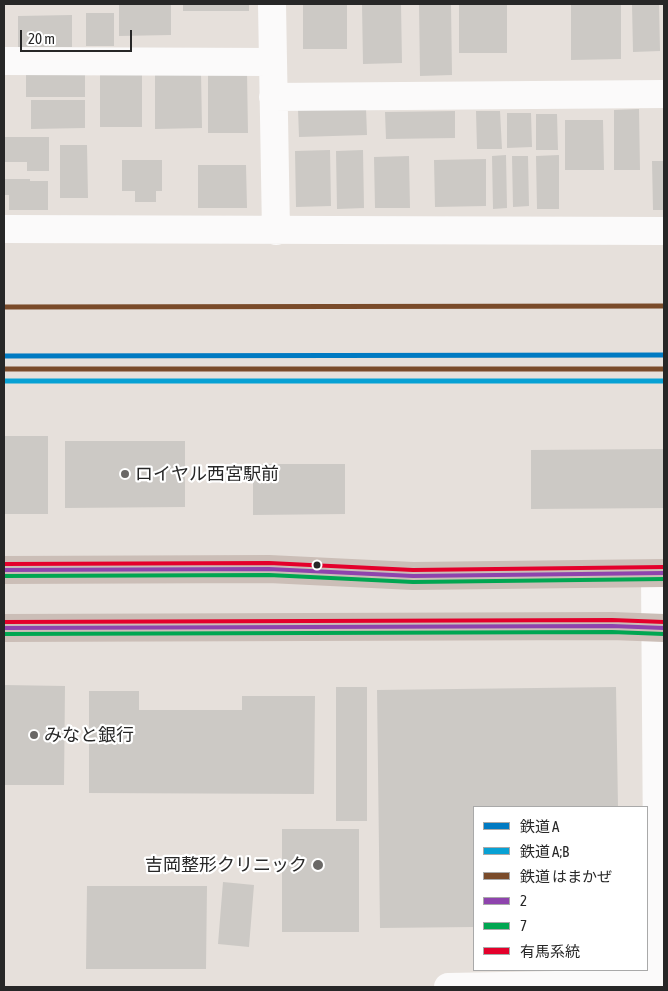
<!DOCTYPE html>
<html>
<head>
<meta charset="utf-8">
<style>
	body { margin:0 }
	#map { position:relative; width:668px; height:991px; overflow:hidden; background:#e6e0db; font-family:"Asap Condensed","Noto Sans JP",sans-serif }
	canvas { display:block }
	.frame { position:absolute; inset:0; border:5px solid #272727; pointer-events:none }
	.legend { position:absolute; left:473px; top:806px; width:175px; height:165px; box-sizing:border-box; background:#fff; border:1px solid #a9a9a9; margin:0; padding:6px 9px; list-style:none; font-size:15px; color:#272727 }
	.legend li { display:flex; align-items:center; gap:10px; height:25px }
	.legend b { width:25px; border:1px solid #a9a9a9 }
	.scale { position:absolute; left:20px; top:30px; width:112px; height:22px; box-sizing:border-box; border:2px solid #272727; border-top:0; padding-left:6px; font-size:15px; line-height:18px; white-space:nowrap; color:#272727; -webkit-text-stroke:4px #fff; paint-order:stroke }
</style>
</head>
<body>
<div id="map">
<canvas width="668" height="991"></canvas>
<div class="frame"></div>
<ul class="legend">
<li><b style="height:6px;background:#007ac2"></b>鉄道 A</li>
<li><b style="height:6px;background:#08a1d4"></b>鉄道 A;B</li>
<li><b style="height:6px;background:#7a4b2a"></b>鉄道 はまかぜ</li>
<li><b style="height:6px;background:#8e44ad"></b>2</li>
<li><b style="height:6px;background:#00a651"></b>7</li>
<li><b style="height:6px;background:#e4002b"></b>有馬系統</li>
</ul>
<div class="scale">20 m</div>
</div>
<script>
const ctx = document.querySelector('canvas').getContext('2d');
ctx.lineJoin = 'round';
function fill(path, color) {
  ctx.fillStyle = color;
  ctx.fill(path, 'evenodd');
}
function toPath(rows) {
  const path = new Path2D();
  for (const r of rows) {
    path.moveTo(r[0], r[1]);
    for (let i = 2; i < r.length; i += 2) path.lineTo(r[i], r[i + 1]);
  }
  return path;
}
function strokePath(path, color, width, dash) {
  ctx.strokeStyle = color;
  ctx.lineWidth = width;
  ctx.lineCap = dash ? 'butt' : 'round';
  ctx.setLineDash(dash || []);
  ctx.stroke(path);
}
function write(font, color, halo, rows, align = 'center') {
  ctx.font = font + ' "Asap Condensed","Noto Sans JP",sans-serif';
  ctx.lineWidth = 4.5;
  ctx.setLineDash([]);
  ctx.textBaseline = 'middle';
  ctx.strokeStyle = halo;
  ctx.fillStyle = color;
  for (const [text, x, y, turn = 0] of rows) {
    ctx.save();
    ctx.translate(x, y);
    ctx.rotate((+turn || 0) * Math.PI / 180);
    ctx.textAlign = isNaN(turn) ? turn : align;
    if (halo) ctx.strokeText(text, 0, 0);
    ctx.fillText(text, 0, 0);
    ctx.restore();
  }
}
const building = toPath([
	[119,4,171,4,171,35,119,36],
	[183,4,249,4,249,11,183,11],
	[303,4,347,4,347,49,303,49],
	[362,4,401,4,402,63,363,64],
	[419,4,451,4,452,75,420,76],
	[459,4,507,4,507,53,459,53],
	[571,4,621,4,621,59,571,60],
	[632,4,659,4,660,51,633,52],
	[86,13,114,13,114,46,86,46],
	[72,15,72,47,18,47,18,16],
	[85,70,85,97,26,97,26,71],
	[155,72,201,72,202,128,155,129],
	[208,72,247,72,248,133,208,133],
	[100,73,142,73,142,127,100,127],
	[31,100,85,100,85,128,31,129],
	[366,108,367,135,299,137,298,109],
	[639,109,640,170,614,170,614,110],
	[455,111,455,138,386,139,385,112],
	[476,111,500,111,502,149,477,149],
	[507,113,531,113,532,147,507,148],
	[536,114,557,114,558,150,536,150],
	[565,120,603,120,604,170,565,170],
	[5,137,49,137,49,171,27,171,27,162,5,162],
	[60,145,87,145,88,198,60,198],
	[330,150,331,206,296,207,295,151],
	[363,150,364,208,337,209,336,151],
	[506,155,507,208,493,209,492,156],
	[559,155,559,209,537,209,536,156],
	[409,156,410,208,375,208,374,157],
	[512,156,528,156,529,206,513,207],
	[486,159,486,206,435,207,434,160],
	[122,160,162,160,162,191,156,191,156,202,135,202,135,191,122,191],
	[652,161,664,161,664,210,653,210],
	[198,165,246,165,247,208,198,208],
	[4,179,30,179,30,181,48,181,48,210,9,210,9,195,5,195],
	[4,436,48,436,48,514,4,514],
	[65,441,185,441,185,507,65,508],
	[664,449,664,508,531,509,531,450],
	[253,464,345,464,345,514,253,515],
	[4,685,65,686,64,785,4,785],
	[336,687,367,687,367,821,336,821],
	[616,687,618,807,474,807,474,927,380,928,377,690],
	[89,691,139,691,139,710,242,710,242,696,315,696,314,794,89,793],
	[282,829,359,829,359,932,282,932],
	[223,882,254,885,249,947,218,944],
	[87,886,207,886,206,969,86,969]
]);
const street = toPath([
	[272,4,276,231],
	[4,61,273,62],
	[273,97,664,94],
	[4,229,664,231],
	[655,575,658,987],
	[448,987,664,983]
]);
const highway = toPath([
	[4,570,269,569,413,576,664,573],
	[4,628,612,626,664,628]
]);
const bus1 = toPath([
	[4,570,269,569,413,576,664,573],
	[4,628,612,626,664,628]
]);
const bus2 = toPath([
	[4,576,269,575,413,582,664,579],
	[4,634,612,632,664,634]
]);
const bus3 = toPath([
	[4,564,269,563,413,570,664,567],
	[4,622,612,620,664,622]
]);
const rail1 = toPath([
	[4,356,664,355]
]);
const rail2 = toPath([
	[4,381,664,381]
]);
const rail3 = toPath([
	[4,307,664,306],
	[4,369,664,369]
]);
const markers = [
	[125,474,5,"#6a6866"],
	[317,565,4.5,"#272727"],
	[34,735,5,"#6a6866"],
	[318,865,6,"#6a6866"]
];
const poiNames = [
	["ロイヤル西宮駅前",135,474],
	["みなと銀行",44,735],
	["吉岡整形クリニック",307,865,"right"]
];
fill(building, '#ccc9c5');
strokePath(street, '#fbfafa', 28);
strokePath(highway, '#cbbeb7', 28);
strokePath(bus1, '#8e44ad', 4);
strokePath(bus2, '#00a651', 4);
strokePath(bus3, '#e4002b', 4);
strokePath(rail1, '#007ac2', 5);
strokePath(rail2, '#08a1d4', 5);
strokePath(rail3, '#7a4b2a', 5);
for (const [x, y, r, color] of markers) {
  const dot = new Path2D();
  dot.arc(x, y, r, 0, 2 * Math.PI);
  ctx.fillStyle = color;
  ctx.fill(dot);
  strokePath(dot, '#fff', 2);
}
write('18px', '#272727', '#fff', poiNames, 'left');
</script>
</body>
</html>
